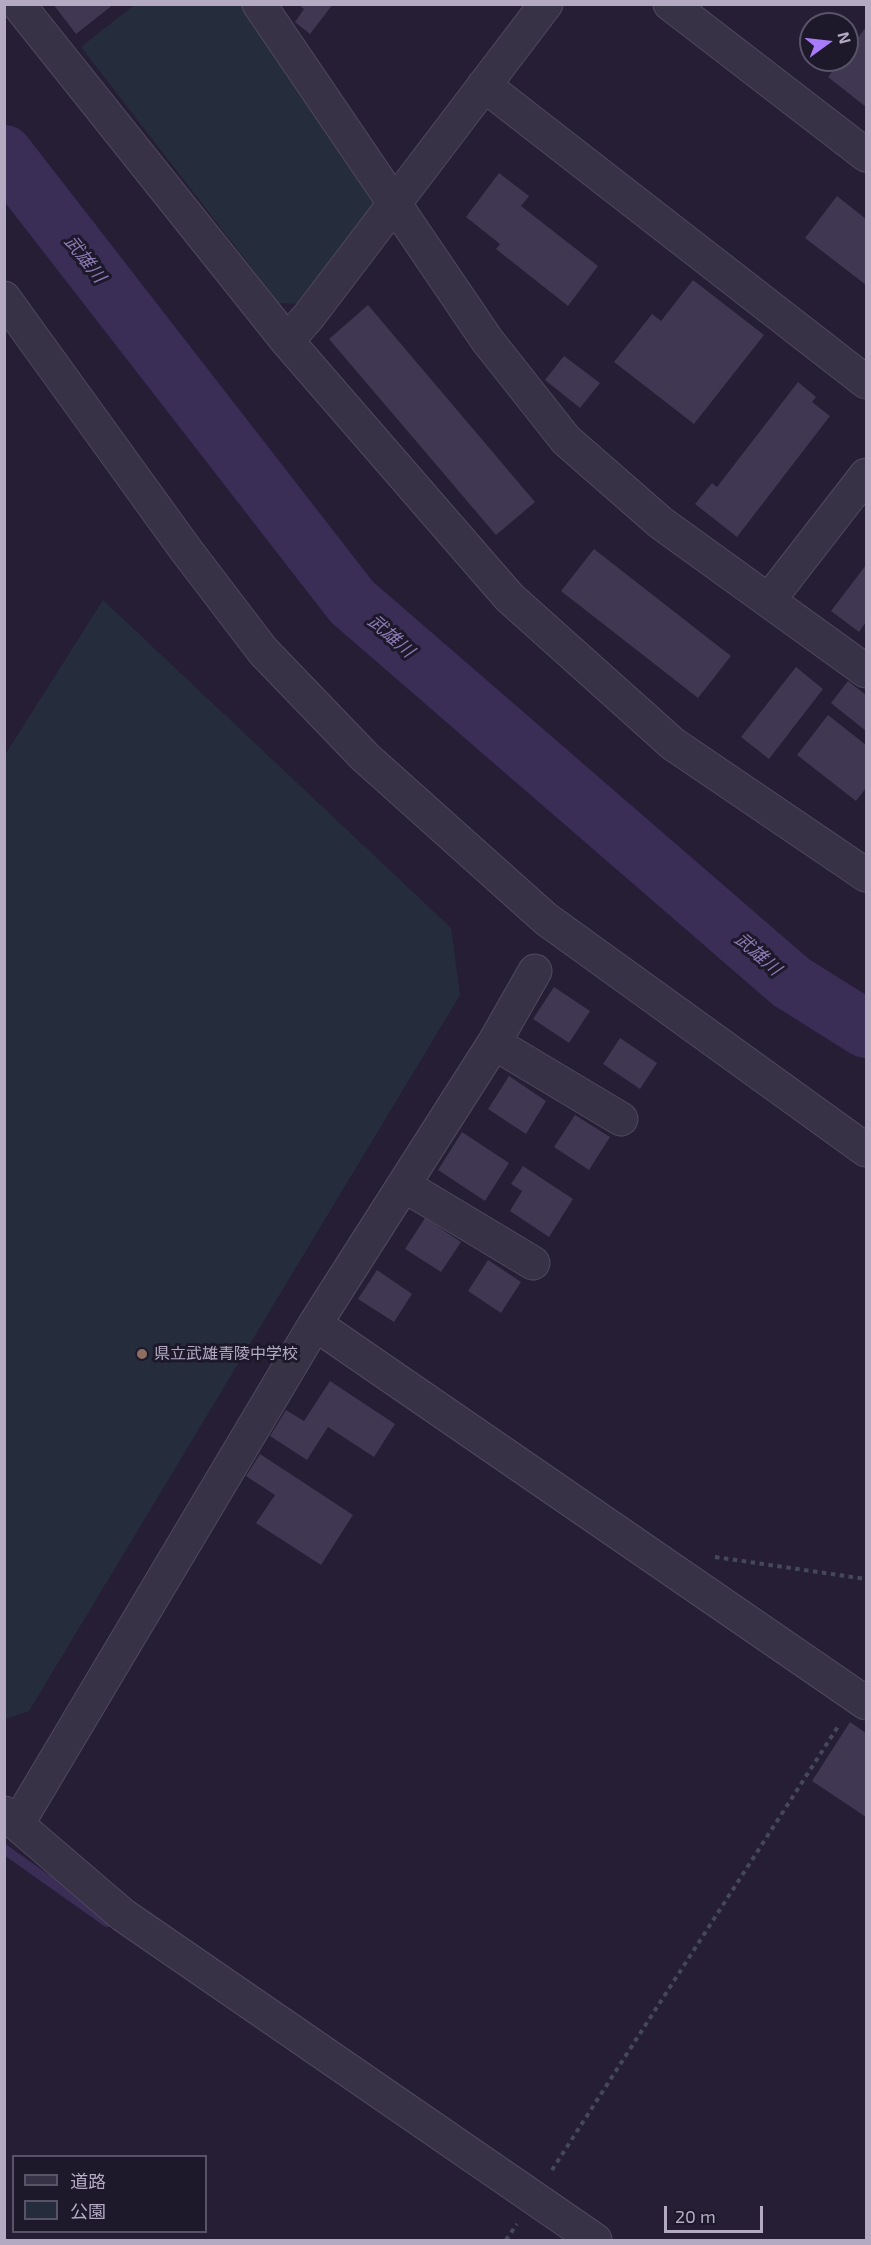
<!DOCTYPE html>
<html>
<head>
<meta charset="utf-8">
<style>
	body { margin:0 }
	#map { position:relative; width:871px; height:2245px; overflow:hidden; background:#251e35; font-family:"Exo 2","Noto Sans JP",sans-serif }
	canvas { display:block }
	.frame { position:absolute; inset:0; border:6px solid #b4abc3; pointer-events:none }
	.legend { position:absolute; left:12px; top:2155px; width:195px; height:78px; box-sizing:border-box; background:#1d182a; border:2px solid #595367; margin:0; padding:8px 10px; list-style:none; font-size:18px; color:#b4abc3 }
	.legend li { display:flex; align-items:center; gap:12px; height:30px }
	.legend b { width:30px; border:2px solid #595367 }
	.north { position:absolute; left:799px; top:12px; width:60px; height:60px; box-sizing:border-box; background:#1d182a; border:2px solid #595367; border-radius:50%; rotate:75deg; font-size:16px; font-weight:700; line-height:24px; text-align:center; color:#b4abc3 }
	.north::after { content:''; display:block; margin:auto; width:21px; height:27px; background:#a77bf9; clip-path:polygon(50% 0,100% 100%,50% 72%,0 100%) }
	.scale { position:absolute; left:664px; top:2206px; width:99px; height:27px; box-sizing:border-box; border:3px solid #b4abc3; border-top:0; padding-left:8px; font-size:18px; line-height:21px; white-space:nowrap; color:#b4abc3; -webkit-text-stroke:4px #1d182a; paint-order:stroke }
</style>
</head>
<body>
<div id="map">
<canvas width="871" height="2245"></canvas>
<div class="frame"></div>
<ul class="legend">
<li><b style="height:8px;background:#383246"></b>道路</li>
<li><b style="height:16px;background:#252d3d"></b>公園</li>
</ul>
<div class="north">N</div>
<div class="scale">20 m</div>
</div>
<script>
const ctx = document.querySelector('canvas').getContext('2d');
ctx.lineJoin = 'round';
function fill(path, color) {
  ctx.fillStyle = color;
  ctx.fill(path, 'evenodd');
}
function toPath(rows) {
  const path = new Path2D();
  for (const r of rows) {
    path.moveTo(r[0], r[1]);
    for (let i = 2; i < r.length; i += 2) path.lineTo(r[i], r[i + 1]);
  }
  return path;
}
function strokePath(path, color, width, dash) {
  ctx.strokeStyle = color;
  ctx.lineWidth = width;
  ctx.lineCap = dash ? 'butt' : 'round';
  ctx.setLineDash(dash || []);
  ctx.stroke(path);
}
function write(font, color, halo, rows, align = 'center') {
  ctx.font = font + ' "Exo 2","Noto Sans JP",sans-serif';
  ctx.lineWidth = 6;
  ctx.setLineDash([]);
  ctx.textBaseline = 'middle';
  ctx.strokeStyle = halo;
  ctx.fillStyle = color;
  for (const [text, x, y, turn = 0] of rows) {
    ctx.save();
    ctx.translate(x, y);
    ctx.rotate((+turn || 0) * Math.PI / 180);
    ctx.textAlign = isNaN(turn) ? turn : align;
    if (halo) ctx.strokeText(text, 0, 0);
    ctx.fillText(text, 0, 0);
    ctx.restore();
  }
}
const green = toPath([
	[134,5,243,5,374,205,300,304,279,303,81,47],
	[103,600,451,928,460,995,29,1711,5,1719,5,755]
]);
const stream = toPath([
	[4,1849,107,1922]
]);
const river = toPath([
	[4,154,352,602,791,982,866,1029]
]);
const building = toPath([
	[53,4,114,4,76,34],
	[298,4,333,4,310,34,295,22,304,9],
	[866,27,866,107,828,77,841,60,847,60,847,52],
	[499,173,529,196,521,206,598,266,568,306,496,249,500,244,466,217],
	[837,196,866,219,866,285,805,238],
	[693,280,764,335,694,424,614,362,652,314,661,321],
	[368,305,535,502,496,535,329,339],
	[564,356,600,383,580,408,545,380],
	[798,382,816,397,812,402,830,416,737,537,695,504,712,483,717,487],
	[594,549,731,656,698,698,561,591],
	[866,565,866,622,859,632,831,611],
	[796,667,823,689,769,759,741,737],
	[848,681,866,695,866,731,831,703],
	[828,715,866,745,866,788,856,801,797,755],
	[554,987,590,1011,569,1043,533,1019],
	[620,1038,657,1063,640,1089,603,1064],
	[509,1076,546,1101,526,1134,488,1109],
	[575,1115,610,1137,589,1170,554,1147],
	[462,1132,509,1163,485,1201,438,1170],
	[523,1166,573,1199,549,1237,510,1211,522,1191,511,1184],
	[425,1218,461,1242,441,1272,405,1249],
	[488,1260,521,1282,501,1313,468,1291],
	[377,1270,412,1294,394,1322,358,1299],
	[330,1381,395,1424,374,1457,328,1427,307,1460,270,1436,286,1410,304,1421],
	[260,1454,353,1515,321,1565,256,1523,275,1495,246,1476],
	[850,1722,866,1733,866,1817,812,1781]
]);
const path = toPath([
	[715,1557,866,1579],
	[552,2170,839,1725],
	[506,2240,517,2224]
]);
const minor = toPath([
	[18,4,287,341,509,597,673,744,866,875],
	[259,4,487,340,566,440,661,523,866,671],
	[670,4,866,155],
	[484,85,866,382],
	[4,298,186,550,263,651,365,757,546,919,866,1150],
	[287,341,309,316,546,4],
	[769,600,866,475],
	[494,1043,621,1119],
	[405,1186,533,1263],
	[315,1324,494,1043,535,971],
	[4,1813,123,1915,595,2240],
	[18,1823,315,1324,866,1703]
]);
const markers = [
	[142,1354,6,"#8d6e63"]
];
const poiNames = [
	["県立武雄青陵中学校",154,1354]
];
const waterNames = [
	["武雄川",85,259,52],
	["武雄川",391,636,41],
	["武雄川",758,954,41]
];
fill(green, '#252d3d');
strokePath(stream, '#3a2d56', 10);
strokePath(river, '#3a2d56', 58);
fill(building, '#403753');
strokePath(minor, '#50495e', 35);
strokePath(path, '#45485b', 4, [4.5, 4.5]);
strokePath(minor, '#383246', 33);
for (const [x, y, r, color] of markers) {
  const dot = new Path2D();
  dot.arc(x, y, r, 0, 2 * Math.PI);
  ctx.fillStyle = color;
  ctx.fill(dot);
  strokePath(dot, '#1d182a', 2);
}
write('16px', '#b4abc3', '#1d182a', poiNames, 'left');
write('italic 18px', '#8b7ab2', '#1d182a', waterNames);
</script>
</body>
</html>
